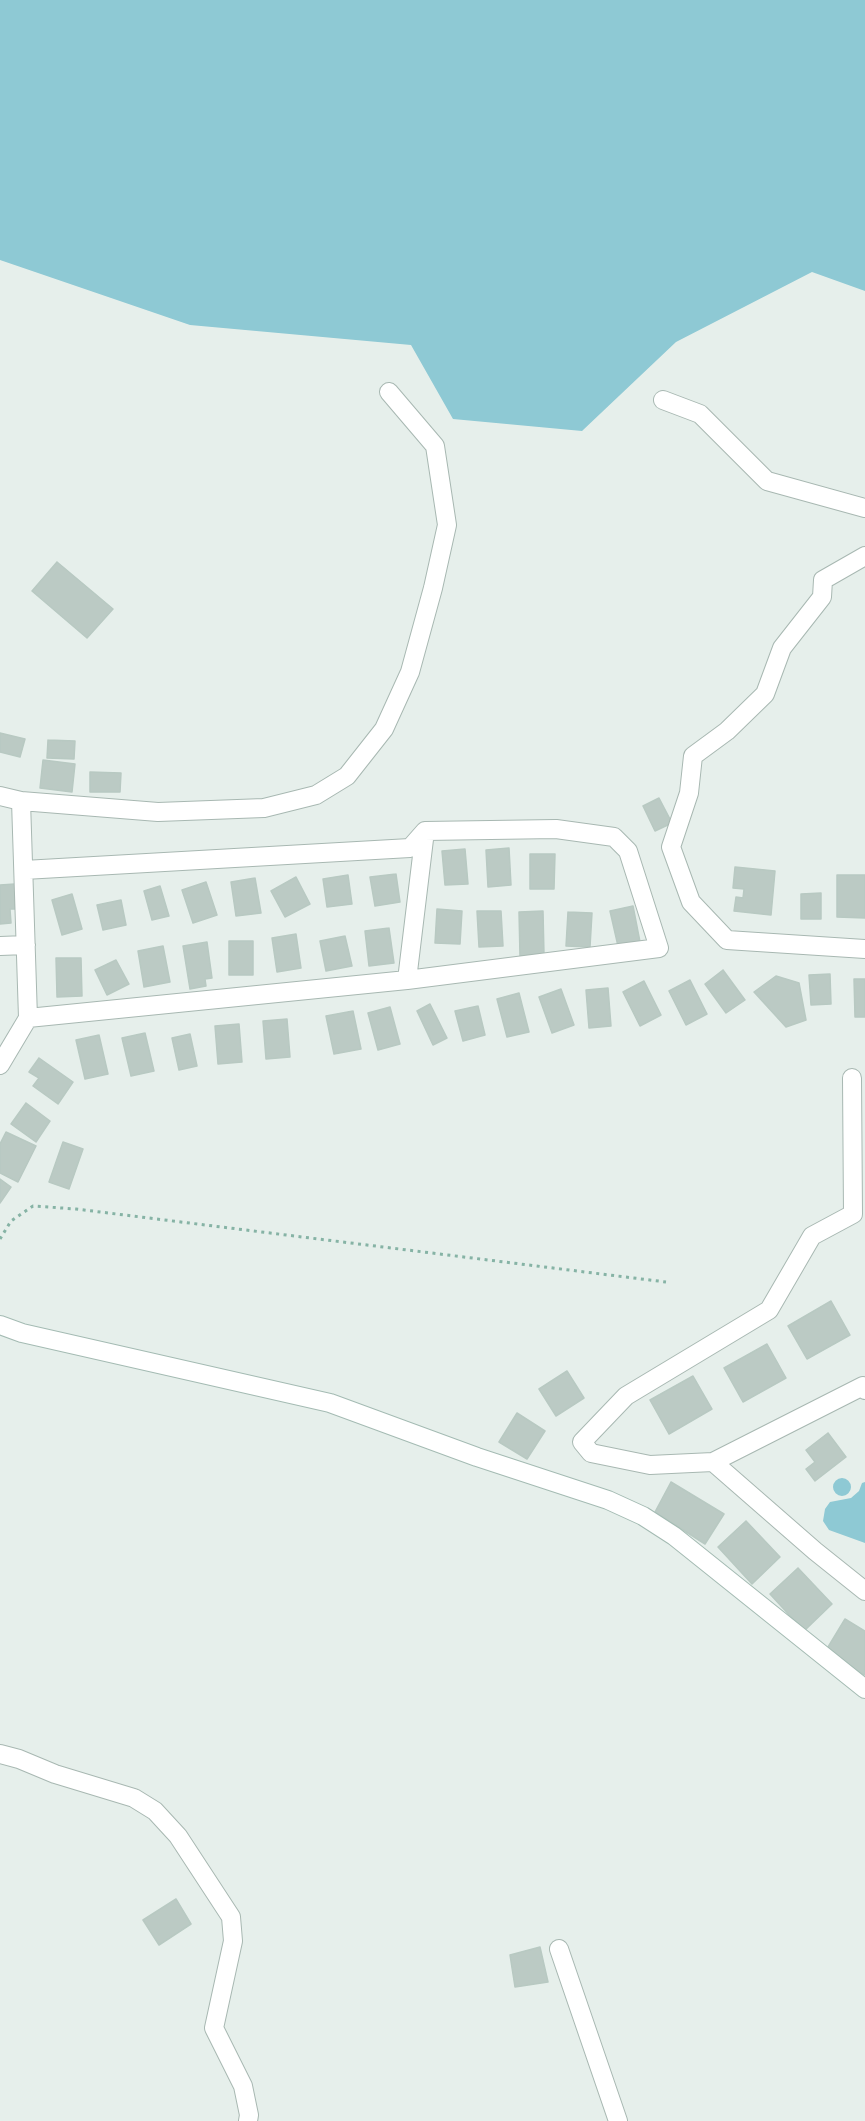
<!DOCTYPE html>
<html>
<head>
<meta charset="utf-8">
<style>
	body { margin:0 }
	canvas { display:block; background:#e6efeb }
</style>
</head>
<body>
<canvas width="865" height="2121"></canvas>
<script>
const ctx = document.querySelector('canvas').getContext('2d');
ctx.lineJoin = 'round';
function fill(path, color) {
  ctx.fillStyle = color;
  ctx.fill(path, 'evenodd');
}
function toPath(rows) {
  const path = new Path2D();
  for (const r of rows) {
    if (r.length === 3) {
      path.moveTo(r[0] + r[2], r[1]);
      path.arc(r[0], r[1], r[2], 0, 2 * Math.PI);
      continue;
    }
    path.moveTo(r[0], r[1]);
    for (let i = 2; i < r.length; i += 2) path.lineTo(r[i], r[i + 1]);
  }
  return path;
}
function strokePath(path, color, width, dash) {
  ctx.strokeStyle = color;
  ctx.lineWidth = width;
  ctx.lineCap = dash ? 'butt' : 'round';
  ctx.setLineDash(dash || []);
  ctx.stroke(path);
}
const water = toPath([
	[0,0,865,0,865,291,812,272,676,342,582,431,453,419,411,345,190,325,0,260],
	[842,1487,9],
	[865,1482,865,1543,829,1530,823,1521,825,1509,830,1502,851,1498,859,1491,862,1483]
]);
const building = toPath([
	[57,562,113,609,87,638,32,591,57,562],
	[0,733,25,739,20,757,0,752,0,733],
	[48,740,75,741,74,759,47,758,48,740],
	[43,760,75,764,72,792,40,788,43,760],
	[90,772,121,773,120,792,90,792,90,772],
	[659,798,672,823,655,831,643,806,659,798],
	[509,848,511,885,488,887,486,850,509,848],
	[465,849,468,884,445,885,442,851,465,849],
	[530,854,555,854,554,889,530,889,530,854],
	[735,867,775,871,771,915,734,911,736,897,743,898,744,889,733,888,735,867],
	[396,874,400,902,375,906,370,877,396,874],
	[348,875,352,904,327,907,323,879,348,875],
	[837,875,865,875,865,918,837,917,837,875],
	[296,877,310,904,285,917,271,891,296,877],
	[255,878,261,913,236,916,231,882,255,878],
	[206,882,217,915,193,923,182,890,206,882],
	[15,884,16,909,10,909,11,923,0,924,0,885,15,884],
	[160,886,169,916,152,920,144,891,160,886],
	[821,893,821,919,801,919,801,894,821,893],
	[72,894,82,929,62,935,52,900,72,894],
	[121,900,126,925,103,930,97,905,121,900],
	[633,906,640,942,618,946,610,911,633,906],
	[437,909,462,911,460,944,435,943,437,909],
	[477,911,501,911,503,946,479,947,477,911],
	[543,911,544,955,520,956,519,912,543,911],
	[568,912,592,913,590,947,566,946,568,912],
	[389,928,394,963,369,966,365,931,389,928],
	[296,934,301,968,277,972,272,938,296,934],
	[345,936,352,966,326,971,320,941,345,936],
	[229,941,253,941,253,975,229,975,229,941],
	[207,942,212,978,205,979,206,986,190,989,183,946,207,942],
	[163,946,170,982,144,987,138,951,163,946],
	[56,958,81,958,82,996,57,997,56,958],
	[116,960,129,984,107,995,95,970,116,960],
	[723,970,745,1000,726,1013,705,984,723,970],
	[830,974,831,1004,811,1005,809,975,830,974],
	[776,976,799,983,806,1020,786,1027,754,992,776,976],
	[854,979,865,979,865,1017,855,1017,854,979],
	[690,980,707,1014,686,1025,669,991,690,980],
	[644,981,661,1015,640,1026,623,992,644,981],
	[608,988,611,1026,589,1028,586,990,608,988],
	[561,989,574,1025,552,1033,539,997,561,989],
	[519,993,529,1032,507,1037,497,999,519,993],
	[430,1004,447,1038,433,1045,417,1011,430,1004],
	[478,1006,485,1035,463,1041,455,1011,478,1006],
	[390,1007,400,1044,378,1050,368,1013,390,1007],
	[353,1011,361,1049,334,1054,326,1016,353,1011],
	[287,1019,290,1057,266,1059,263,1021,287,1019],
	[239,1024,242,1062,218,1064,215,1026,239,1024],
	[145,1033,154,1071,131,1076,122,1038,145,1033],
	[190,1034,197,1066,179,1070,172,1038,190,1034],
	[99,1035,108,1074,85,1079,76,1040,99,1035],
	[39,1058,73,1082,58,1104,33,1086,39,1078,29,1072,39,1058],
	[26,1103,50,1121,36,1142,11,1124,26,1103],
	[6,1132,36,1146,18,1182,0,1173,0,1144,6,1132],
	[63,1142,83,1149,69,1189,49,1182,63,1142],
	[0,1179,11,1187,0,1203,0,1179],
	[831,1301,850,1335,807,1359,788,1326,831,1301],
	[767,1344,786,1378,743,1402,724,1368,767,1344],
	[567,1371,584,1398,556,1416,539,1389,567,1371],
	[693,1376,712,1409,669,1434,650,1400,693,1376],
	[517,1413,545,1431,527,1459,499,1442,517,1413],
	[828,1433,846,1457,815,1481,806,1469,815,1462,806,1450,828,1433],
	[671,1482,724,1514,705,1544,655,1512,671,1482],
	[746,1521,780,1557,752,1584,718,1547,746,1521],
	[798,1568,832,1604,804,1631,770,1594,798,1568],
	[845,1619,865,1631,865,1675,825,1652,845,1619],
	[176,1899,191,1924,159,1945,143,1920,176,1899],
	[540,1947,548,1982,515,1987,510,1955,540,1947]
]);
const path = toPath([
	[0,1239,11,1221,33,1206,76,1209,666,1282]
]);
const street = toPath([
	[663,400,700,414,767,481,865,508],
	[865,556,823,580,822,597,782,648,765,694,727,731,693,756,689,793,671,847,691,902,727,940,865,949],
	[0,796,21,801,158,812,264,808,316,795,347,776,384,729,410,672,433,588,447,525,435,446,389,392],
	[24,870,410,848,425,831,556,829,614,837,628,851,659,948,407,980,28,1018],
	[0,946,26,945],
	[407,980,425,831],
	[0,1065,28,1018,21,801],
	[852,1078,853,1214,812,1236,769,1310,626,1396,582,1442,591,1453,650,1465,713,1462,863,1386,865,1390],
	[713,1462,815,1551,865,1591],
	[0,1754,19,1759,55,1774,134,1798,155,1811,178,1836,231,1917,233,1941,214,2028,243,2086,249,2115,248,2121],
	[559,1949,618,2121]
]);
const secondary = toPath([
	[0,1325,22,1333,330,1403,477,1457,608,1500,643,1516,674,1536,865,1689]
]);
fill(water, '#8ec9d4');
fill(building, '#bbcac4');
strokePath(building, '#b8c9c2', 1.5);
strokePath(street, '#a8b8b2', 20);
strokePath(secondary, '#a4bbb3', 20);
strokePath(path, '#86b3a5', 3, [3, 4.5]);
strokePath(street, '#fff', 18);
strokePath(secondary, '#fff', 18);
</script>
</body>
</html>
